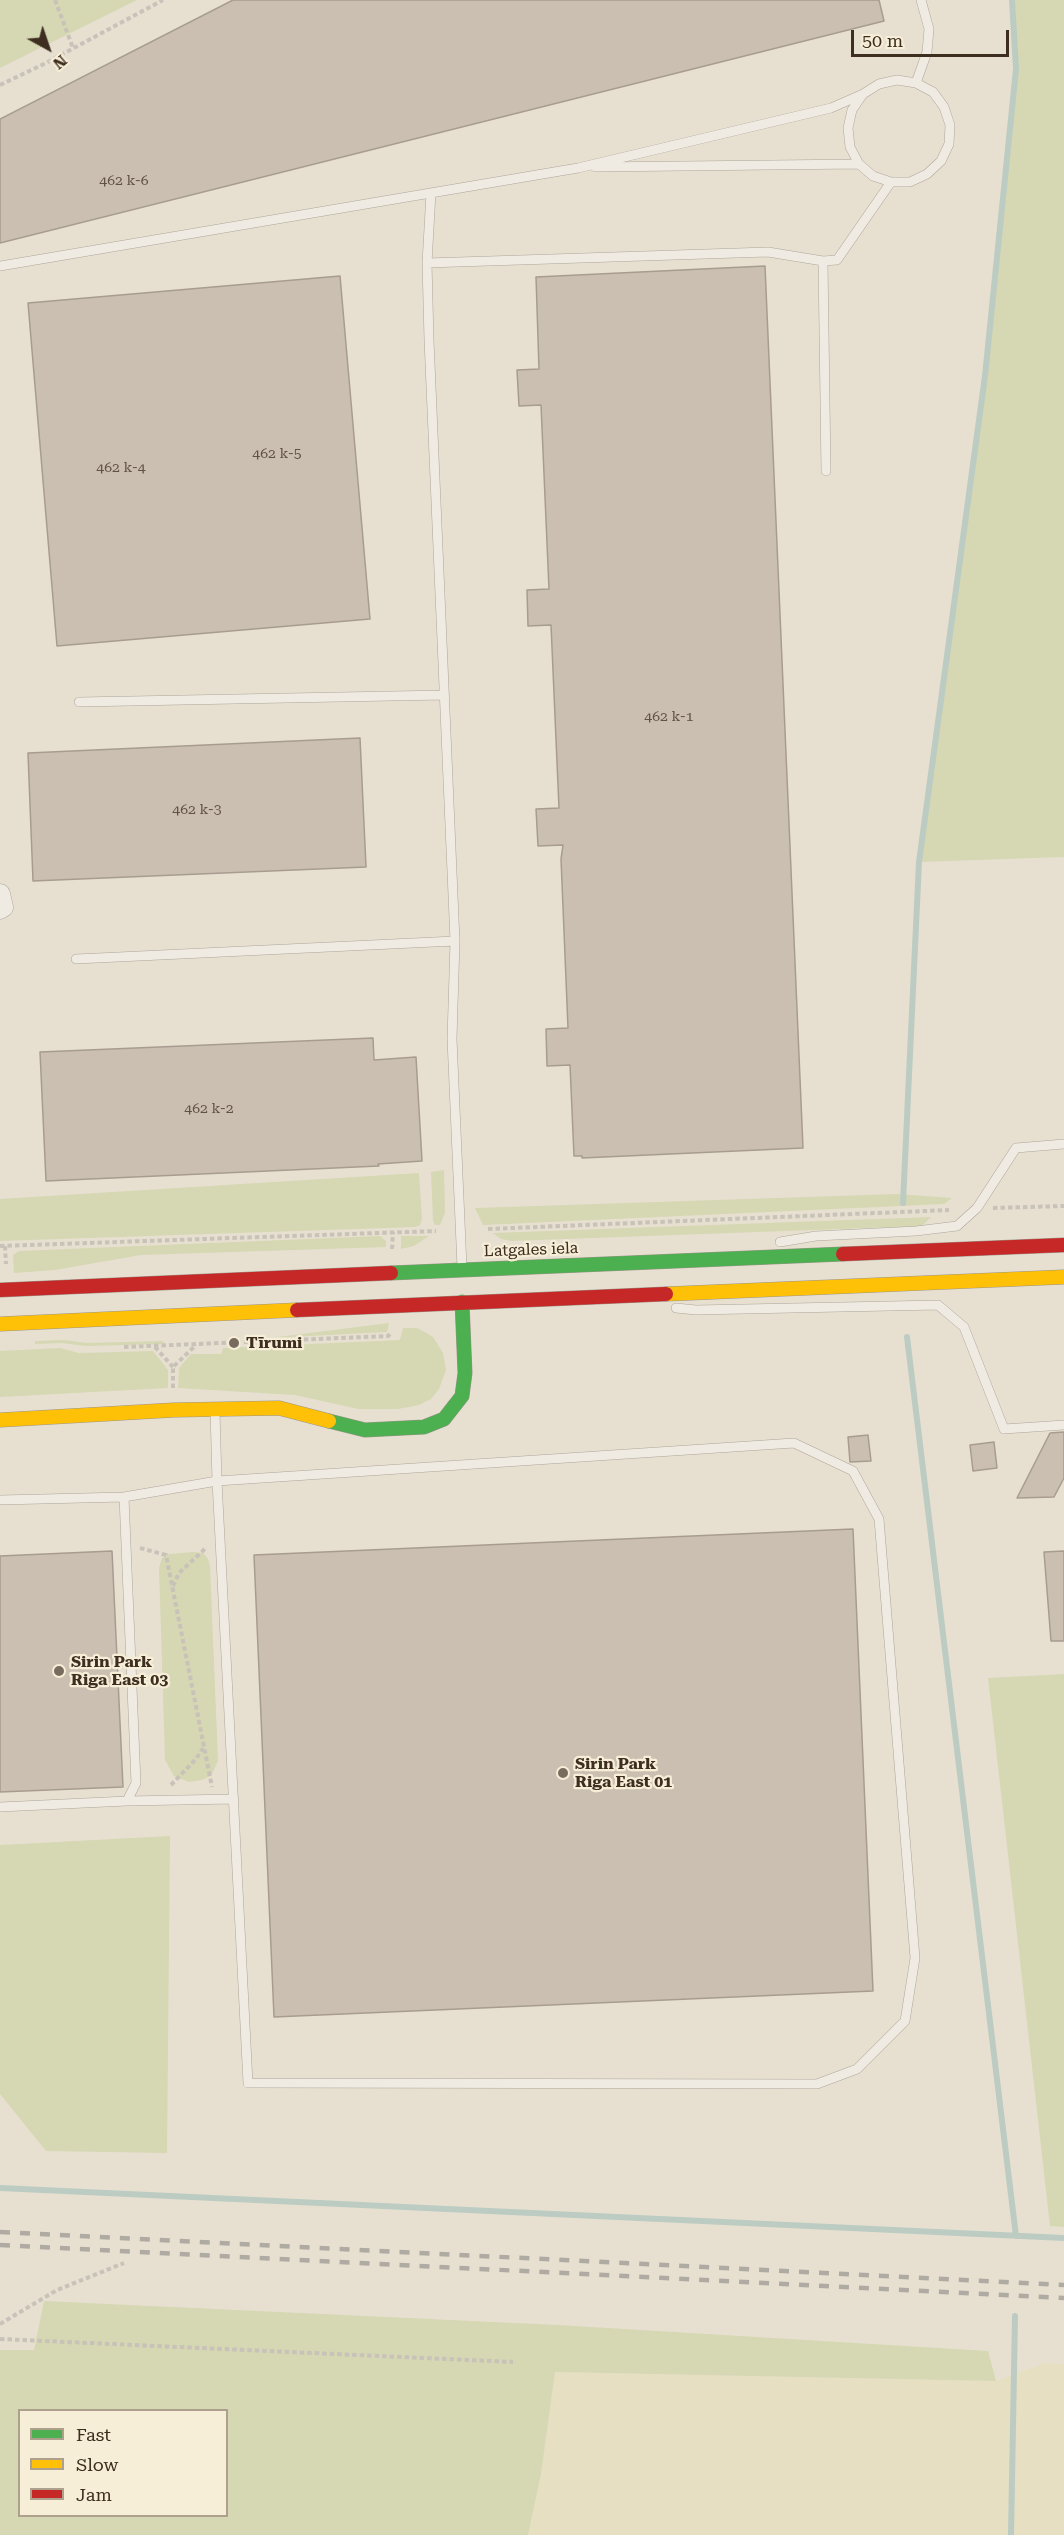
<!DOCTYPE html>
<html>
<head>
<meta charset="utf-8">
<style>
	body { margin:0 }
	#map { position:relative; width:1064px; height:2535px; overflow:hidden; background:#e7e0d1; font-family:"Roboto Serif",serif }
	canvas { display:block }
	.legend { position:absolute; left:18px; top:2409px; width:210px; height:108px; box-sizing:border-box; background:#f7eed8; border:2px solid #ada18e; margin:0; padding:8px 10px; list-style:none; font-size:18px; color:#3d2e20 }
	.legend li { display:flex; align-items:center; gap:12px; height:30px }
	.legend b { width:30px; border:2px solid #ada18e }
	.north { position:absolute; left:18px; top:18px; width:60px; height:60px; -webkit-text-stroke:4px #f7eed8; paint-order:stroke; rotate:140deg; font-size:16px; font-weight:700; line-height:24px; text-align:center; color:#3d2e20 }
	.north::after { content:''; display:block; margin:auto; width:21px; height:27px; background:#3d2e20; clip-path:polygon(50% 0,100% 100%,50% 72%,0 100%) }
	.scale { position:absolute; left:851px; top:30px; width:158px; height:27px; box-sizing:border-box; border:3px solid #3d2e20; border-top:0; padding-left:8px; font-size:18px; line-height:21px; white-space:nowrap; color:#3d2e20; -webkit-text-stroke:4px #f7eed8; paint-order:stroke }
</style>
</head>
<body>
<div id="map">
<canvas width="1064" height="2535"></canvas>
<ul class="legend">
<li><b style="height:8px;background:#4caf50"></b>Fast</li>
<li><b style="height:8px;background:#ffc107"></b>Slow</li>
<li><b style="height:8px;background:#c62828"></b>Jam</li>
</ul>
<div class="north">N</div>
<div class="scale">50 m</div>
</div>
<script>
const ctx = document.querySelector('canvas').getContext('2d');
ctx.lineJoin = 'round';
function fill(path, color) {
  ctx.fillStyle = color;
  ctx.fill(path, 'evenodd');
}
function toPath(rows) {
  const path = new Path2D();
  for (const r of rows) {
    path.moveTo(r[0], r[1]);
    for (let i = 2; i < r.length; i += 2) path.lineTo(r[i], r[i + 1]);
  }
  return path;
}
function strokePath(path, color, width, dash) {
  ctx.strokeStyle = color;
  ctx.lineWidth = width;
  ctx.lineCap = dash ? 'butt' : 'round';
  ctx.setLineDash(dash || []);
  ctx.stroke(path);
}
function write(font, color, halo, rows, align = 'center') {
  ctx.font = font + ' "Roboto Serif",serif';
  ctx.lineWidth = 4.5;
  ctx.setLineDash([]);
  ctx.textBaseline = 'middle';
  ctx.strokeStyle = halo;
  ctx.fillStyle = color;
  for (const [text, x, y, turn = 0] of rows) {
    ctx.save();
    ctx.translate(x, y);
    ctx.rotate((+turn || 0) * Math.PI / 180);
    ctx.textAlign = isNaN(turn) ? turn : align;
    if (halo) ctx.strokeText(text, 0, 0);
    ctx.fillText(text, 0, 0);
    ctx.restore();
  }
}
const farmland = toPath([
	[1045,2363,1064,2364,1064,2535,528,2535,541,2474,555,2372,996,2381]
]);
const green = toPath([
	[0,0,137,0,0,68],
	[1012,0,1064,0,1064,857,919,862,985,376,1016,69],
	[444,1170,445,1213,440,1225,435,1225,433,1221,431,1172],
	[419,1173,422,1219,420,1225,415,1227,0,1241,0,1199],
	[897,1194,952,1198,944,1204,483,1225,475,1208],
	[931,1217,922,1226,511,1241,501,1239,493,1233],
	[380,1236,386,1241,386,1247,141,1255,55,1270,14,1273,13,1255,19,1251],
	[401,1236,429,1236,414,1246,401,1249],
	[389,1323,387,1332,270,1338],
	[403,1328,417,1328,423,1331,433,1337,443,1353,446,1370,439,1389,431,1399,419,1405,398,1409,358,1409,295,1395,178,1388,179,1368,191,1354,221,1354,223,1348,400,1340],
	[63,1340,87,1343,163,1341,164,1344,86,1346,62,1343,35,1344,35,1341],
	[60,1348,79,1353,153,1351,168,1370,168,1388,0,1397,0,1351],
	[193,1552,203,1553,208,1559,210,1566,218,1761,211,1776,202,1780,189,1782,174,1776,165,1760,159,1568,162,1558,169,1554],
	[1064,1674,1064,2227,1050,2226,988,1678],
	[170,1836,167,2153,46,2151,0,2094,0,1845],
	[44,2301,558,2325,988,2351,996,2381,555,2372,541,2474,528,2535,0,2535,0,2350,34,2350],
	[226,2410,226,2516,20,2516,20,2410]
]);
const stream = toPath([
	[903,1203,919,862,985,376,1016,69,1012,0],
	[907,1337,1016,2236],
	[0,2188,1064,2238],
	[1011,2535,1015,2316]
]);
const building = toPath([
	[233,0,879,0,884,21,0,243,0,119,233,0],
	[765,266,803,1148,582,1158,582,1156,574,1156,570,1065,547,1066,546,1029,568,1028,561,859,563,845,538,846,536,809,559,808,551,625,528,626,527,590,549,589,541,405,519,406,517,370,539,369,536,277,765,266],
	[340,276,370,619,57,646,28,303,340,276],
	[360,738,366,867,33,881,28,753,360,738],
	[373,1038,374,1060,416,1057,422,1161,378,1164,379,1166,46,1181,40,1052,373,1038],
	[1064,1432,1064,1478,1054,1497,1017,1498,1050,1433,1064,1432],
	[868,1435,871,1461,850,1462,848,1437,868,1435],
	[994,1442,997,1468,973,1471,970,1445,994,1442],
	[853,1529,873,1991,274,2017,254,1555,853,1529],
	[112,1551,123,1787,0,1792,0,1556,112,1551],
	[1064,1551,1064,1641,1051,1641,1044,1552,1064,1551]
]);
const path = toPath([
	[55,0,73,48],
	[0,85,46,63,163,0],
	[993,1208,1064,1206],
	[488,1229,949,1210],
	[0,1246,436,1231],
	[5,1246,6,1264],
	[392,1249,393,1232],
	[124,1347,388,1336,391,1333],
	[155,1347,173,1367],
	[173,1388,173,1367,196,1345],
	[140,1548,166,1555,212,1787],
	[173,1586,179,1573,207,1547],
	[171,1785,196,1759,203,1748],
	[0,2324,57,2290,124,2263],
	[0,2339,513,2362]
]);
const lane = toPath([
	[916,83,927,52,929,29,921,0],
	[595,167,859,164,873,176,891,182,910,182,927,174,941,161,949,144,950,125,944,107,933,92,916,83,897,80,879,84,863,94,852,110,848,128,850,147,859,164],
	[431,193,427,263,429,340,455,941,452,1039,462,1267],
	[823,261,826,471],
	[427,263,768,252,823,261,837,260,891,182],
	[0,266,578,168,831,108,863,94],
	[79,702,444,695],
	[76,959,455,941],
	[780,1242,816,1236,916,1231,957,1226,977,1208,1016,1148,1064,1144],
	[676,1308,696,1310,938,1305,964,1327,1004,1429,1064,1425],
	[124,1497,217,1481,794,1443,853,1471,879,1519,915,1958,905,2021,857,2069,817,2084,248,2083,217,1481,215,1411],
	[0,1500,124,1497,136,1783,127,1801,0,1807],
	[127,1801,234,1799]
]);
const street = toPath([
	[0,894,3,907,0,909]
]);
const fast = toPath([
	[391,1273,843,1254],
	[329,1421,365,1430,424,1427,444,1419,462,1396,465,1373,462,1302]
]);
const slow = toPath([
	[666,1294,1064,1277],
	[0,1324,297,1310],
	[0,1420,174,1410,279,1408,329,1421]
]);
const jam = toPath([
	[843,1254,1064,1245],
	[0,1290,391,1273],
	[297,1310,666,1294]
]);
const rail = toPath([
	[0,2232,1064,2285],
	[0,2245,1064,2298]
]);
const markers = [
	[234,1343,6,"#786c5e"],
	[59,1671,6,"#786c5e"],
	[563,1773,6,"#786c5e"]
];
const numberNames = [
	["462 k-6",124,181],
	["462 k-5",277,454],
	["462 k-4",121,468],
	["462 k-1",669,717],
	["462 k-3",197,810],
	["462 k-2",209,1109]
];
const streetNames = [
	["Latgales iela",531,1250,-2]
];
const poiNames = [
	["Tīrumi",246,1343],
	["Sirin Park",71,1662],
	["Riga East 03",71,1680],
	["Sirin Park",575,1764],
	["Riga East 01",575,1782]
];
fill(farmland, '#e6dfc2');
fill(green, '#d6d7b3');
strokePath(stream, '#bcccc2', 6);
fill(building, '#cbbfb2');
strokePath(building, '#a89c90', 1.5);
strokePath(lane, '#ada599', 10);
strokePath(street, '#ada599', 21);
strokePath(fast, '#9c958a', 15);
strokePath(slow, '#9c958a', 15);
strokePath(jam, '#9c958a', 15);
strokePath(path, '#c8c2b9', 4, [4.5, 3]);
strokePath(lane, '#efebe3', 9);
strokePath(street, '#efebe3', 20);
strokePath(fast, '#4caf50', 14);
strokePath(slow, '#ffc107', 14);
strokePath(jam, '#c62828', 14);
strokePath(rail, '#afaaa2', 4.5, [10, 10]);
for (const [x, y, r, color] of markers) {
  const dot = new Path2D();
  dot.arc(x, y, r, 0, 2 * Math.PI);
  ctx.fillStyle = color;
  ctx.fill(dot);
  strokePath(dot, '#f7eed8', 2);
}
write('14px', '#605244', null, numberNames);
write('16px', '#3d2e20', '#f7eed8', streetNames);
write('bold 16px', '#3d2e20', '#f7eed8', poiNames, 'left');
</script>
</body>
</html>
